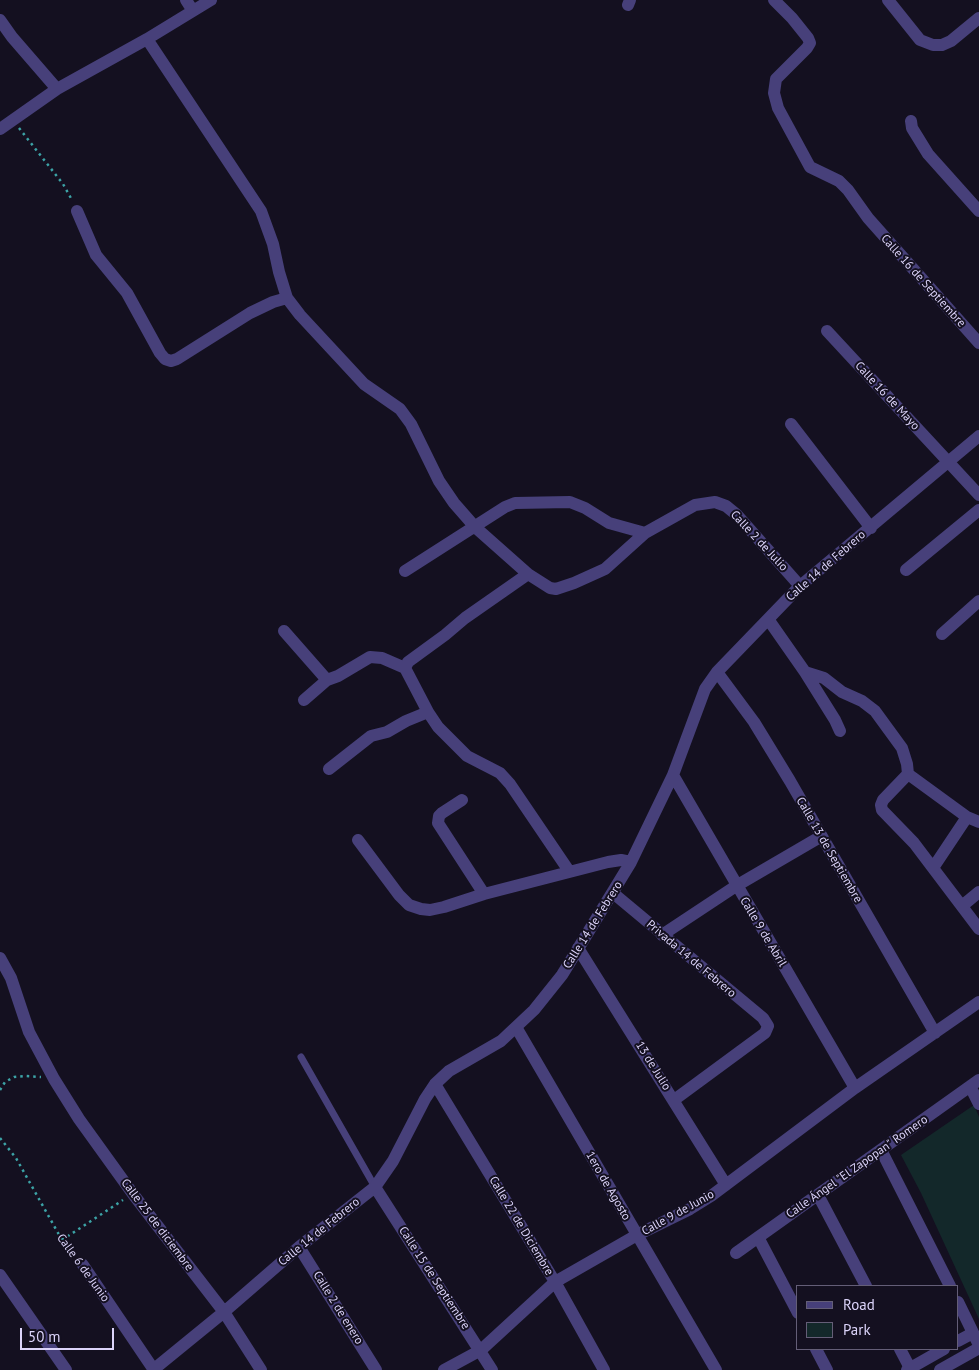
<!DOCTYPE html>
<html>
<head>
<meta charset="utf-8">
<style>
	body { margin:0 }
	#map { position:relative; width:979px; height:1370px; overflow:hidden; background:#141020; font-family:"PT Sans",sans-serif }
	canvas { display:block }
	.legend { position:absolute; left:796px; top:1285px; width:162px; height:65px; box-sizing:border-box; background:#141020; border:1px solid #645e77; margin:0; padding:6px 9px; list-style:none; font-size:15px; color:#dcd4fa }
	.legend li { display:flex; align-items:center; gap:10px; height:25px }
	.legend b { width:25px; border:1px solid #645e77 }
	.scale { position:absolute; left:20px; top:1328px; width:94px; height:22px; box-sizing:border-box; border:2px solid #dcd4fa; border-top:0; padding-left:6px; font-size:15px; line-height:18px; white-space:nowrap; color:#dcd4fa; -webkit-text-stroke:4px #141020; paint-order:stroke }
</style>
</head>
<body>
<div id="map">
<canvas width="979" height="1370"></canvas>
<ul class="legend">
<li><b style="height:6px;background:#47407a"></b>Road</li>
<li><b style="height:14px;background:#13282a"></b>Park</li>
</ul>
<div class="scale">50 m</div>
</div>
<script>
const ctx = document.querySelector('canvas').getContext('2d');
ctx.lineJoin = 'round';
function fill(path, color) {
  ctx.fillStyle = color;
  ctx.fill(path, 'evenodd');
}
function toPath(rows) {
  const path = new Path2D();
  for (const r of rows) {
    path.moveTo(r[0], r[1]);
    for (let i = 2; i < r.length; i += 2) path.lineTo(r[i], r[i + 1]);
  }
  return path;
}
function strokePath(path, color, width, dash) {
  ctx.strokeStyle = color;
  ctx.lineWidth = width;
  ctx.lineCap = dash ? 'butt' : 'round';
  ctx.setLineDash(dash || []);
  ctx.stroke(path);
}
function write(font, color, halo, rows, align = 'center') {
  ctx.font = font + ' "PT Sans",sans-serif';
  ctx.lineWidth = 4;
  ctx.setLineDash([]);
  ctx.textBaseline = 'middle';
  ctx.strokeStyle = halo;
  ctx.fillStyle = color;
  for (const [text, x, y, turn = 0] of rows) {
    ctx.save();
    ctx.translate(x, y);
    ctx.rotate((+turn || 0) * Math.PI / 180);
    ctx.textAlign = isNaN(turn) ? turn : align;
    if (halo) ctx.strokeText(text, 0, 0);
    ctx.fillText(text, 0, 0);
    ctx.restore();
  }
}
const green = toPath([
	[974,1105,979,1117,979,1319,921,1193,901,1155]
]);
const path = toPath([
	[19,128,63,184,72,200],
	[0,1090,5,1082,14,1077,25,1076,41,1077],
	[0,1138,16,1158,62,1240,76,1257],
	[62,1240,123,1200]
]);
const service = toPath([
	[301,1057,375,1187]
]);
const minor = toPath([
	[186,0,193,11],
	[774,0,792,18,808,38,810,43,807,48,776,79,774,93,778,108,810,167,839,181,848,190,868,218,979,343],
	[888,0,920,40,933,45,942,45,951,41,979,18],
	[628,5,630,0],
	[0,20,12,37,57,89],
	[147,39,261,211,273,244,279,272,287,298,300,315,364,384,400,409,411,424,439,481,454,503,475,527,528,574,550,588,556,589,574,583,605,569,645,533,695,505,715,502,726,506,737,515,800,586],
	[911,121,912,128,928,154,979,211],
	[0,129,57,89,147,39,211,0],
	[77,211,96,255,127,293,160,353,165,359,171,361,177,359,250,313,273,302,287,298],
	[827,331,979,495],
	[791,424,871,528],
	[906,570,979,510],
	[405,571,505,507,515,503,570,502,585,508,609,523,645,533],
	[768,619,805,672,835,720,840,731],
	[284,631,327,680],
	[942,634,979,601],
	[405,668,408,662,445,635,465,618,528,574],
	[717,672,754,722,790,781,935,1033],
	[805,672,824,678,842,692,862,701,875,711,902,748,907,764,908,774,883,800,881,805,882,810,914,843,979,929],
	[304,700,327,680,338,676,370,657,382,658,405,668,428,712,438,727,467,756,500,773,510,784,569,871],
	[329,769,371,736,387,732,406,721,428,712],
	[908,774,967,817,979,822],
	[673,775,855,1088],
	[462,800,442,813,439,816,438,823,484,894],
	[358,840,399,895,409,905,421,909,430,910,444,907,484,894,608,862,621,860,631,862],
	[933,868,967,817],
	[613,893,763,1018,768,1026,765,1033,674,1100],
	[962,906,979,892],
	[662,935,736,886,820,837],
	[578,948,726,1185],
	[0,958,11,978,29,1032,54,1079,79,1119,133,1194,224,1312,261,1370],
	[516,1027,716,1370],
	[435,1084,555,1282,604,1370],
	[970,1086,979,1104],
	[881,1150,950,1286],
	[375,1187,492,1370],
	[818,1195,866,1286],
	[758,1237,798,1313],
	[299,1247,376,1370],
	[736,1253,979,1080],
	[83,1265,154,1370],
	[0,1275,66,1370],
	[958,1302,979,1345],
	[958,1341,973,1333],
	[816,1349,827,1370],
	[900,1349,910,1368],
	[153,1370,224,1312,299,1247,375,1187,393,1161,425,1099,435,1084,449,1071,501,1041,534,1010,562,975,631,862,673,775,705,689,717,672,800,586,979,436],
	[444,1370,481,1350,555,1282,637,1235,690,1209,711,1196,855,1088,979,1002],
	[907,1370,944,1349],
	[940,1370,979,1348]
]);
const streetNames = [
	["Calle 16 de Septiembre",923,281,48],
	["Calle 16 de Mayo",887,396,47],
	["Calle 2 de Julio",759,541,47],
	["Calle 14 de Febrero",826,566,-41],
	["Calle 13 de Septiembre",829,850,60],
	["Calle 14 de Febrero",593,925,-58],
	["Calle 9 de Abril",763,932,59],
	["Privada 14 de Febrero",691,959,40],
	["13 de Julio",653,1066,58],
	["Calle Ángel \"El Zapopan\" Romero",857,1167,-35],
	["1ero de Agosto",608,1186,60],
	["Calle 9 de Junio",678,1213,-29],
	["Calle 25 de diciembre",157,1225,53],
	["Calle 22 de Diciembre",521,1226,59],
	["Calle 14 de Febrero",319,1232,-39],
	["Calle 6 de Junio",83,1268,54],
	["Calle 15 de Septiembre",434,1278,57],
	["Calle 2 de enero",338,1308,58]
];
fill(green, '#13282a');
strokePath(path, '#3ca3a6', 2.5, [2.5, 4]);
strokePath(service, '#47407a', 7);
strokePath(minor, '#47407a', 12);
write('12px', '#dcd4fa', '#141020', streetNames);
</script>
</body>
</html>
